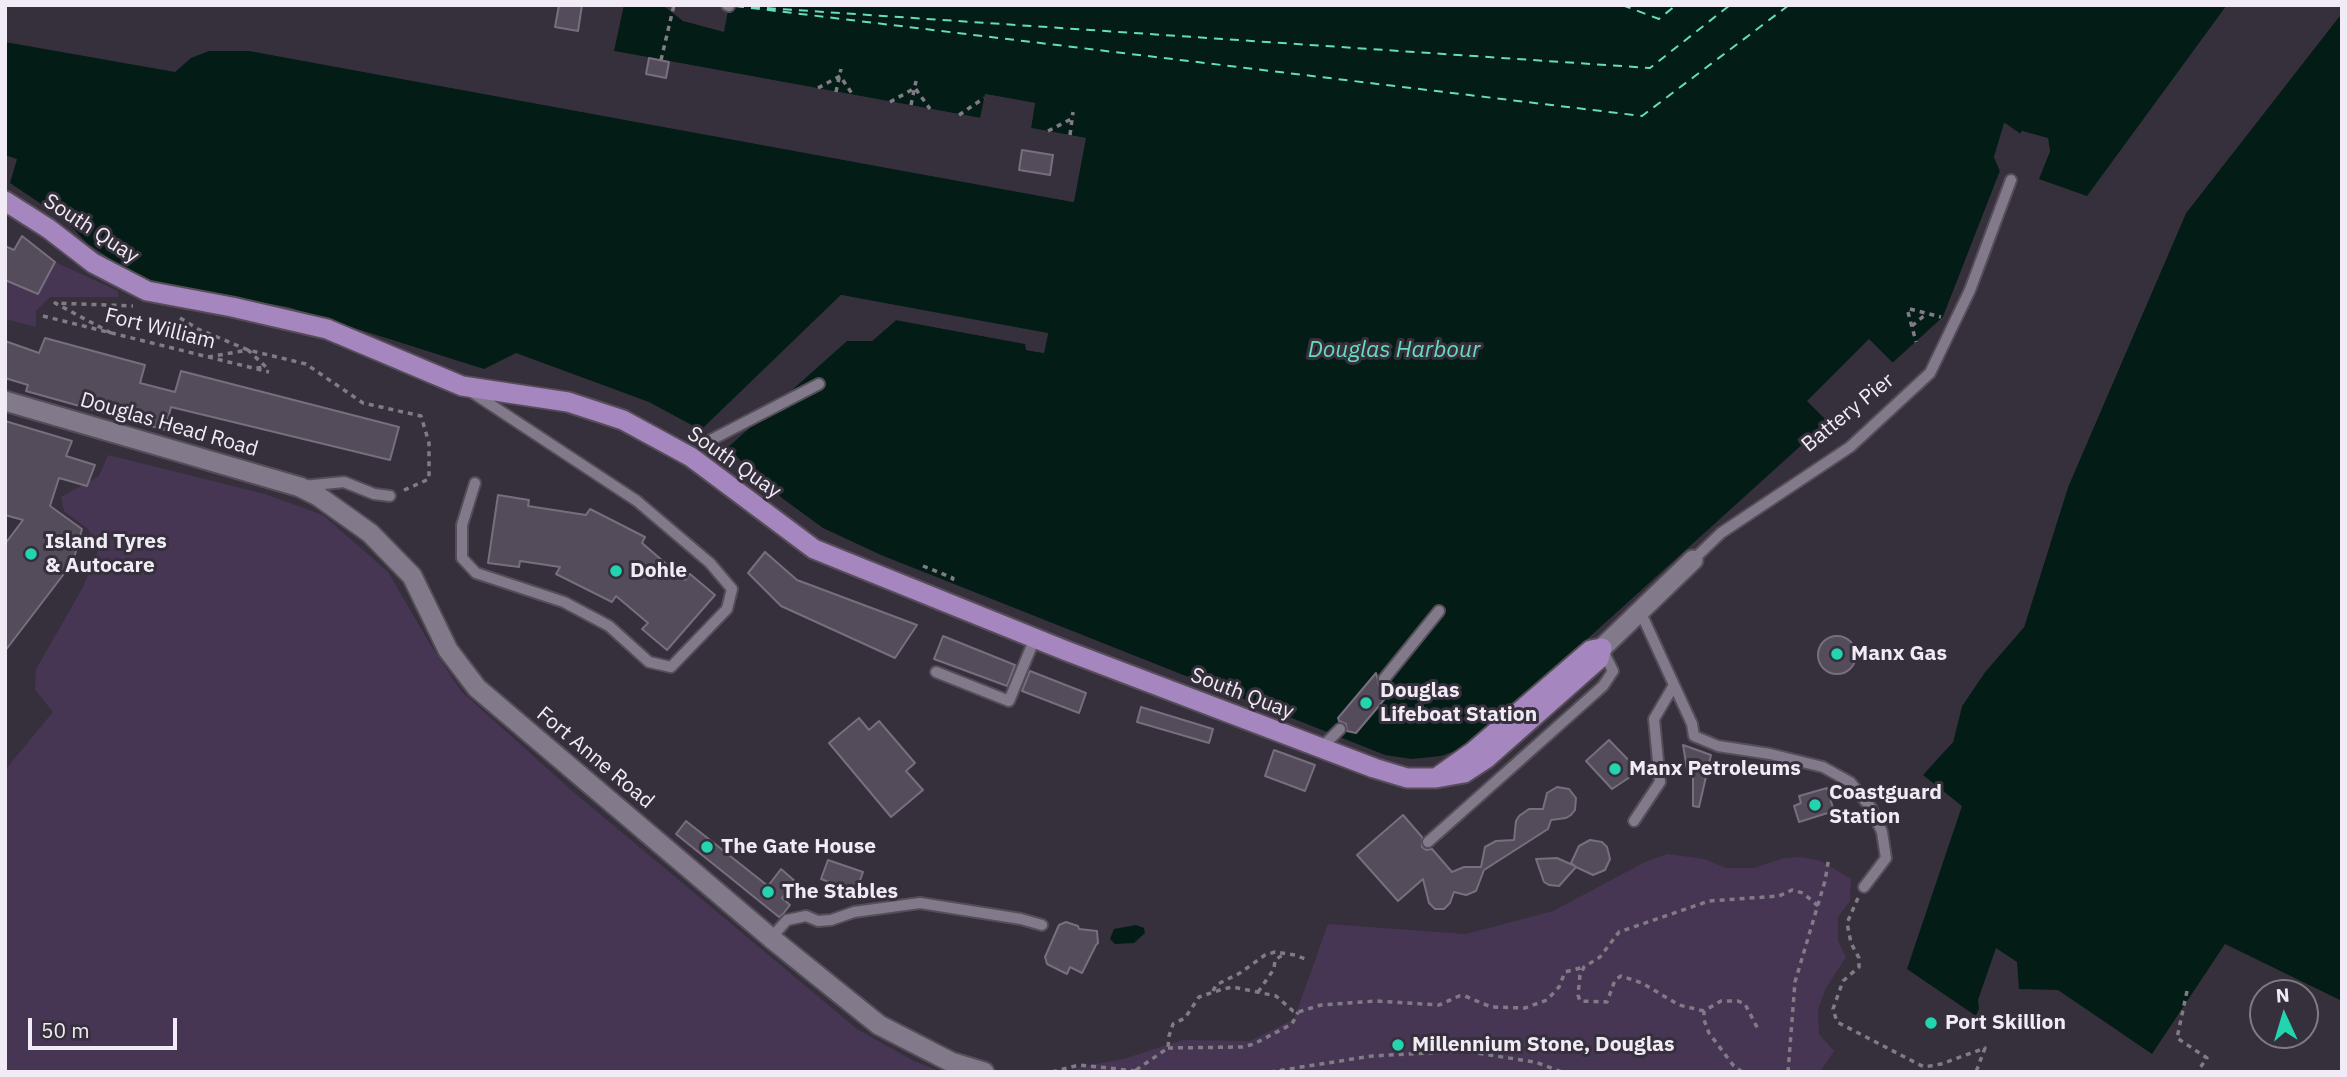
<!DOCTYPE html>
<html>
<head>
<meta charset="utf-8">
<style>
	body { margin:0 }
	#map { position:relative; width:2347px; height:1077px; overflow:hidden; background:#362f3c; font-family:"IBM Plex Sans",sans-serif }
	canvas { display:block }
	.frame { position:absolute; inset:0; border:7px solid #f0ebf4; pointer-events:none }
	.north { position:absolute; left:2249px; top:979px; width:70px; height:70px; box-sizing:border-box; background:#362f3c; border:2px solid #807a86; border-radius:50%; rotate:356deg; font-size:19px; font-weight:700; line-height:28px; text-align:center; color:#f0ebf4 }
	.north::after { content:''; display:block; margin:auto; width:24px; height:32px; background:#22d5af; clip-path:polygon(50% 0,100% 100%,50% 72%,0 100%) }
	.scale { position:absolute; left:28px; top:1018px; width:149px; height:32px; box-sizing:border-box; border:4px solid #f0ebf4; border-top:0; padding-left:9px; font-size:21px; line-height:24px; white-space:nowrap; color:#f0ebf4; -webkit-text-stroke:5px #362f3c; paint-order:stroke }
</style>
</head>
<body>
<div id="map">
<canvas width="2347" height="1077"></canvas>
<div class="frame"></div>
<div class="north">N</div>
<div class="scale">50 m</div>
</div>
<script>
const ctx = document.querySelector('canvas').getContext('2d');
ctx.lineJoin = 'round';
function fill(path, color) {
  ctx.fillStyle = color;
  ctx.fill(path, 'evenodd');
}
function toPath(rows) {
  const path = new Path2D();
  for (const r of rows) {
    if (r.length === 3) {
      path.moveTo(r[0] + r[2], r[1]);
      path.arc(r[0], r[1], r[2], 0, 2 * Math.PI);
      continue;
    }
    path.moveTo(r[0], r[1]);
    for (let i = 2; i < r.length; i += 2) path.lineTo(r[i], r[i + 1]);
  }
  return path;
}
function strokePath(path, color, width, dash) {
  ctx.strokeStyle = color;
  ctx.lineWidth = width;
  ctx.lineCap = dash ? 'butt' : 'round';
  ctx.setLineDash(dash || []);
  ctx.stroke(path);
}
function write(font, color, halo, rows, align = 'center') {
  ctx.font = font + ' "IBM Plex Sans",sans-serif';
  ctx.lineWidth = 6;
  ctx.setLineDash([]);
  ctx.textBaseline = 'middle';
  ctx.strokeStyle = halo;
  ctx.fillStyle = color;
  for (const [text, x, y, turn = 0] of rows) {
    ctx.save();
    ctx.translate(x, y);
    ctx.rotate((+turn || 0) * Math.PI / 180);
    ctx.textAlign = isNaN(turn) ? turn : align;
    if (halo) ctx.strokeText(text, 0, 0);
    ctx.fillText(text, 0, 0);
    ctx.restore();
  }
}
const green = toPath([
	[55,262,118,291,118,297,50,297,36,311,36,327,5,319,5,280,38,294],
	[108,455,265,494,323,515,388,572,430,644,461,691,571,790,857,1029,914,1061,942,1072,5,1072,5,770,53,712,35,690,36,669,82,589,98,551,88,529,64,511,61,497,99,476],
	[1668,854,1704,859,1726,868,1754,868,1784,858,1801,857,1821,861,1851,879,1850,901,1838,917,1838,941,1846,957,1826,988,1818,1009,1819,1034,1834,1051,1820,1072,1067,1072,1079,1067,1123,1059,1183,1040,1250,1041,1294,1019,1328,924,1466,934,1553,911,1647,861]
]);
const water = toPath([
	[624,5,2227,5,2087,196,2039,179,2050,151,2048,139,2022,131,2021,134,2005,123,1994,157,2000,171,1943,317,1469,746,1441,756,1412,759,1385,755,881,555,823,528,782,498,727,448,847,340,872,341,896,320,1026,344,1026,350,1044,353,1048,334,841,295,701,430,649,402,516,353,484,369,288,307,177,288,137,277,87,243,65,220,10,183,17,159,5,155,5,42,175,72,191,58,209,51,249,51,1073,202,1085,138,1031,128,1035,103,985,94,981,118,614,51],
	[2342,13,2342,1001,2225,944,2152,1054,2058,990,2019,989,2017,962,1996,948,1978,1000,1979,1008,1976,1016,1907,969,1962,806,1923,775,1953,742,1962,706,1985,672,2024,627,2068,487,2186,213],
	[1136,925,1144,928,1145,933,1134,943,1115,944,1110,939,1114,929]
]);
const pier = toPath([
	[655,5,729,5,724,32,683,21,665,7],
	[2227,5,2231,5,2090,198,2086,199],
	[2342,9,2342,13,2186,213,2068,487,2024,627,1985,672,1962,706,1953,742,1919,777,1950,740,1959,704,1982,670,2020,625,2065,485,2183,212],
	[614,51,980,118,985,94,1035,103,1031,128,1086,138,1074,202,316,63,317,59,1071,198,1081,141,1029,131,1027,127,1031,106,988,98,984,119,980,122,614,54],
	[2004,123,2020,134,2022,131,2048,138,2050,151,2037,182,2035,178,2046,151,2045,141,2024,135,2019,138,2006,128,1998,157,2003,172,1946,319,1688,554,1685,552,1828,422,1807,401,1869,339,1893,363,1943,317,2000,171,1994,157],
	[841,295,1048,333,1044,353,1026,350,1025,344,896,320,872,341,847,341,727,448,724,446,845,338,871,337,895,316,1026,340,1029,347,1041,349,1044,336,842,298,704,432,701,430]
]);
const ferry = toPath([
	[1622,5,1659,19,1676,5],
	[735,6,1642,116,1789,5],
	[751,7,1650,68,1730,5]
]);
const building = toPath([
	[559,5,582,5,578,31,555,27,559,5],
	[649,58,669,62,666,78,646,74,649,58],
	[1022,150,1053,155,1050,175,1019,170,1022,150],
	[22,236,55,262,38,294,5,280,5,246,14,250,22,236],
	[45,338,145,365,140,383,175,392,181,371,399,427,390,460,171,407,165,430,26,391,28,385,5,378,5,341,39,353,45,338],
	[5,421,72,441,66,456,95,465,87,486,59,478,50,506,82,529,73,562,5,651,5,544,23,520,5,515,5,421],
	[498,495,529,500,528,506,586,515,590,509,645,537,642,543,685,580,690,574,715,595,667,650,642,629,648,623,616,596,612,602,556,574,560,567,520,561,519,567,488,563,498,495],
	[765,552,797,580,917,625,895,658,781,606,748,573,765,552],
	[1837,655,19],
	[943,636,1015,665,1007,686,934,659,943,636],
	[1030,671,1086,693,1079,713,1022,691,1030,671],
	[1376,673,1379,685,1383,687,1390,684,1394,688,1356,733,1347,731,1346,724,1339,721,1338,718,1376,673],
	[1141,707,1213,729,1209,743,1137,722,1141,707],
	[859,718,869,730,879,721,915,763,906,771,923,790,891,817,829,743,859,718],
	[1609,740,1639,771,1612,789,1586,761,1609,740],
	[1683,745,1711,755,1699,807,1693,806,1693,775,1688,775,1683,745],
	[1274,750,1315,765,1305,791,1265,776,1274,750],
	[1557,787,1569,789,1576,798,1575,810,1571,815,1566,818,1551,820,1548,829,1484,870,1476,891,1466,895,1454,892,1450,903,1444,909,1435,909,1429,903,1423,879,1398,901,1357,855,1403,815,1422,837,1422,847,1426,850,1432,849,1452,872,1464,867,1481,867,1485,847,1496,841,1514,840,1516,821,1519,816,1529,809,1543,809,1547,793,1557,787],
	[1827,788,1834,811,1799,822,1794,806,1801,803,1799,796,1827,788],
	[686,821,768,886,781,869,796,882,782,898,790,905,783,914,779,917,676,834,686,821],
	[1590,840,1602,842,1607,847,1610,859,1605,870,1593,875,1576,867,1559,886,1549,885,1544,882,1536,859,1557,858,1575,866,1571,863,1579,846,1590,840],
	[828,860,863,872,856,892,821,879,828,860],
	[1066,922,1078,926,1079,929,1097,931,1098,943,1096,945,1082,973,1070,967,1067,974,1047,964,1045,957,1059,925,1066,922]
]);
const path = toPath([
	[661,60,674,5],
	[818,88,840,76,853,95],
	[836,92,841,69],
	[890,102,915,88,930,109],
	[911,105,916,81],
	[959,115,984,98],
	[1048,131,1073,118],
	[1070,135,1073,112],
	[1910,309,1941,317],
	[1908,312,1916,342],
	[43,316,269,372],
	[180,318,198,329,248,350,306,364,363,403,421,416,429,443,429,479,402,491],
	[1912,326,1926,314],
	[111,333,55,303,133,306],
	[208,357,248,350,266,367,255,368],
	[923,566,953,578,950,585],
	[1858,898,1847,923,1851,943,1859,958,1859,967,1843,981,1833,1009,1837,1022,1924,1067,1941,1064,1985,1048,1976,1072],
	[1213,991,1216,985,1240,973,1265,955,1275,952,1295,955,1308,960],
	[2187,991,2177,1038,2207,1058,2197,1072],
	[1258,992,1274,969,1275,960,1284,954],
	[1704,1011,1679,1005,1642,983,1621,976,1615,980,1607,1002,1580,1001,1578,995,1580,975,1584,967,1600,957,1619,932,1709,901,1779,896,1792,890,1803,893,1818,906],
	[1168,1048,1242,1047,1254,1044,1292,1024,1298,1012],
	[1136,1070,1168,1048,1169,1036,1173,1024,1185,1018,1199,997,1223,989,1233,987,1276,996,1293,1011,1298,1012,1321,1005,1376,1001,1439,1005,1459,996,1465,996,1491,1007,1525,1008,1547,1000,1559,987,1565,972,1584,967],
	[1052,1072,1079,1065,1146,1072],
	[1270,1072,1372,1056,1463,1051,1535,1062,1562,1072],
	[1742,1072,1733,1065,1709,1033,1704,1020,1704,1011,1721,1001,1738,1001,1745,1004,1759,1031],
	[1788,1072,1795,982,1825,881,1829,857],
	[2064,1072,2084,1072]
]);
const service = toPath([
	[727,5,729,6],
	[470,391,637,501,710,563,732,589,727,609,671,667,649,662,609,626,564,602,476,573,462,558,462,525,475,483],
	[705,443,819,384],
	[303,486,344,482,374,494,390,496],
	[1693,560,1721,533,1850,447,1930,373,1970,290,2011,180],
	[1640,611,1692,724,1694,736,1718,746,1770,754,1823,767,1850,782,1871,808,1882,832,1886,858,1864,887],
	[936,672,1009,701,1035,638],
	[1384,679,1439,611],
	[1321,748,1340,729],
	[1634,821,1660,782,1654,719,1674,685],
	[1428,842,1603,686,1613,671,1602,649],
	[771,938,787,920,806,916,818,921,831,920,854,912,920,903,1021,919,1042,925]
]);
const minor = toPath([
	[1602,648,1693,560]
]);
const secondary = toPath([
	[5,401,300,487,318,496,370,533,412,576,448,650,477,688,771,938,879,1025,951,1062,984,1072]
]);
const primary = toPath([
	[5,201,49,229,93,263,147,291,232,307,327,329,462,386,568,402,623,420,691,457,814,549,1064,650,1374,768,1407,778,1436,778,1464,773,1487,758,1599,659,1602,648,1591,650,1474,751,1436,778]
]);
const markers = [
	[31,554,7,"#22d5af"],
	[616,571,7,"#22d5af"],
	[1837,654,7,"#22d5af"],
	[1366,703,7,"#22d5af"],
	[1615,769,7,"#22d5af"],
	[1815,805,7,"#22d5af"],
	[707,847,7,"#22d5af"],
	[768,892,7,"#22d5af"],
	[1931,1023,7,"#22d5af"],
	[1398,1045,7,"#22d5af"]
];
const streetNames = [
	["South Quay",91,229,33],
	["Fort William",160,329,14],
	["Battery Pier",1848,413,-39],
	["Douglas Head Road",169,425,16],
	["South Quay",734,463,35],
	["South Quay",1242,694,21],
	["Fort Anne Road",595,758,40]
];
const poiNames = [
	["Island Tyres",45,542],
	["& Autocare",45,566],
	["Dohle",630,571],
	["Manx Gas",1851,654],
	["Douglas",1380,691],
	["Lifeboat Station",1380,715],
	["Manx Petroleums",1629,769],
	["Coastguard",1829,793],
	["Station",1829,817],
	["The Gate House",721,847],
	["The Stables",782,892],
	["Port Skillion",1945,1023],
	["Millennium Stone, Douglas",1412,1045]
];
const waterNames = [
	["Douglas Harbour",1394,350]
];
fill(green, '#473653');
fill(water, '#031d16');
fill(pier, '#362f3c');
strokePath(ferry, '#66dcbd', 2, [9, 7]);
fill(building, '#544c5b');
strokePath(building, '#776e7e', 2);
strokePath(service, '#554e59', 14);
strokePath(minor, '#554e59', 23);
strokePath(secondary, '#554e59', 23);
strokePath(primary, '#554e59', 23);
strokePath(path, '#817b86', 3.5, [5, 5]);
strokePath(service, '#827a8a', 10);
strokePath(minor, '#827a8a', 19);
strokePath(secondary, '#827a8a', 19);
strokePath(primary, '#a686bf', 19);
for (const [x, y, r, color] of markers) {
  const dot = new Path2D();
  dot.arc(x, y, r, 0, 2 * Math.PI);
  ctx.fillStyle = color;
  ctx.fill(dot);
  strokePath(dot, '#362f3c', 2.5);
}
write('21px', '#f0ebf4', '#362f3c', streetNames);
write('bold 21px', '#f0ebf4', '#362f3c', poiNames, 'left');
write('italic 23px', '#66dcbd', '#362f3c', waterNames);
</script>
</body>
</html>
